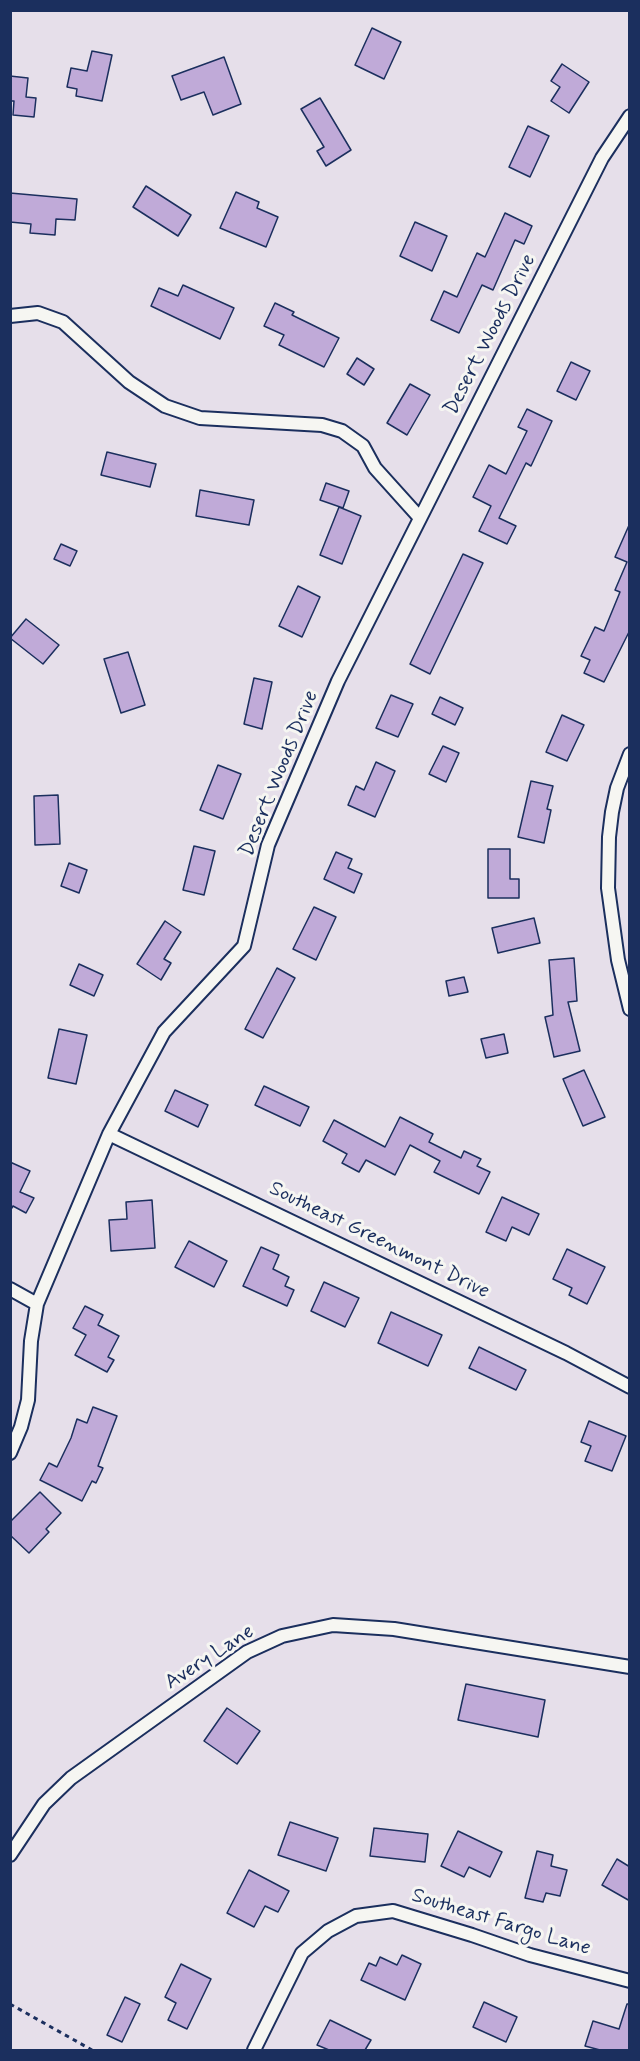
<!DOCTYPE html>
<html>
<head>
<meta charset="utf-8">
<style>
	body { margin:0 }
	#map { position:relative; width:640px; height:2061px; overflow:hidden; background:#e6dfea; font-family:Mynerve,sans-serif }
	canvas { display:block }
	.frame { position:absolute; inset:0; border:12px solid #1b2f5e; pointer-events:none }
</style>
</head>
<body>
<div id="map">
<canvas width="640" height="2061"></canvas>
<div class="frame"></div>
</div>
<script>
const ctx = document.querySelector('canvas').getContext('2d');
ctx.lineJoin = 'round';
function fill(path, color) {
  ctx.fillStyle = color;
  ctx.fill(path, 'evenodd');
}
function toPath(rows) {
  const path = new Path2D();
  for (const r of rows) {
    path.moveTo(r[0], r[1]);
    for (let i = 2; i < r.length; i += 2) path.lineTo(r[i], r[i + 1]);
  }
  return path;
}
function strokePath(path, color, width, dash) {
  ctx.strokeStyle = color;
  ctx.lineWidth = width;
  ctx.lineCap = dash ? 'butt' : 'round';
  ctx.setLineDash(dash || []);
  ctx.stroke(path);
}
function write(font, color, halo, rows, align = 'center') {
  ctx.font = font + ' Mynerve,sans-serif';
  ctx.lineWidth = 6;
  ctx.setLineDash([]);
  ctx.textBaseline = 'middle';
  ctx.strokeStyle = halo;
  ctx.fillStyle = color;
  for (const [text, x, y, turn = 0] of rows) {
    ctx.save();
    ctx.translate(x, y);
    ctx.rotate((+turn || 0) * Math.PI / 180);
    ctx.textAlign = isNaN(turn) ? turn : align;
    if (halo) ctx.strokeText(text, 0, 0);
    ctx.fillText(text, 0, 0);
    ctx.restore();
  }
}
const building = toPath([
	[372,28,401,42,384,79,355,65,372,28],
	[92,51,112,55,102,101,76,96,77,89,67,87,71,68,87,71,92,51],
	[224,57,241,104,213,115,204,92,181,100,172,76,224,57],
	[562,64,589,82,569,113,551,101,560,87,551,81,562,64],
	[10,76,28,78,26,97,36,98,34,117,13,115,14,101,10,101,10,76],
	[320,98,351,150,326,166,317,151,324,147,301,109,320,98],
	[528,126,549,136,530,177,509,167,528,126],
	[146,186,191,215,178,236,133,207,146,186],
	[236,192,259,202,257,208,278,217,266,247,220,228,236,192],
	[10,193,77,199,75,220,56,219,55,235,30,233,31,224,10,222,10,193],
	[505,213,532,226,524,244,515,240,493,290,482,285,459,333,431,320,444,291,457,297,477,253,485,257,505,213],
	[415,222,447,236,432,271,400,256,415,222],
	[183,285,234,308,220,339,151,306,159,288,178,296,183,285],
	[275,303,294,312,292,315,339,338,324,367,279,345,284,335,264,326,275,303],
	[357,358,374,369,364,385,347,374,357,358],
	[571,362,590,371,576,400,557,391,571,362],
	[410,384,430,395,407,435,387,423,410,384],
	[527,409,552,421,531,466,526,463,499,518,516,526,507,544,479,531,491,506,473,497,489,465,506,474,527,431,518,427,527,409],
	[107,452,156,464,150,487,101,475,107,452],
	[326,483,349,491,343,508,320,500,326,483],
	[200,490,254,500,249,525,196,516,200,490],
	[339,507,361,516,342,564,320,555,339,507],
	[630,523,630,630,604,682,584,673,590,660,581,656,595,627,604,631,620,592,615,590,627,562,615,557,630,523],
	[61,544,77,551,70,566,54,559,61,544],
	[463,554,483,563,430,674,410,664,463,554],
	[298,586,320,597,302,637,279,626,298,586],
	[26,619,59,645,43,664,10,638,26,619],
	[128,652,145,705,121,713,104,659,128,652],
	[254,678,272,682,262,729,244,724,254,678],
	[391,695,413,704,398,737,376,728,391,695],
	[440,697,463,708,455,725,432,714,440,697],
	[562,715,584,725,567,761,546,752,562,715],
	[443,746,459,753,446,782,429,774,443,746],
	[376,762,395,771,375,817,348,805,356,786,364,790,376,762],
	[218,765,241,774,223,819,200,810,218,765],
	[531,781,553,786,547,809,551,810,544,843,518,837,531,781],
	[58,795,60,844,35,845,34,796,58,795],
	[194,846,215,851,204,895,183,890,194,846],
	[488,849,510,849,510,879,519,879,519,898,488,898,488,849],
	[336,852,352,859,348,868,362,874,354,893,324,879,336,852],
	[69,863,87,870,79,893,61,886,69,863],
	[314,907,336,917,316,960,293,949,314,907],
	[534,918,540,943,498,953,492,928,534,918],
	[165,921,181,932,164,959,171,963,161,980,137,964,165,921],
	[574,958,577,1001,568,1002,580,1051,554,1057,545,1017,553,1015,549,960,574,958],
	[79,964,103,975,94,996,70,985,79,964],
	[277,968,295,978,263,1038,245,1029,277,968],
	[464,977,468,992,449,996,446,981,464,977],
	[59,1029,87,1035,76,1084,48,1078,59,1029],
	[504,1034,508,1053,486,1058,481,1039,504,1034],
	[584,1070,605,1117,583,1126,563,1079,584,1070],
	[264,1086,309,1107,300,1126,255,1105,264,1086],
	[175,1090,208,1105,198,1127,165,1111,175,1090],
	[400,1117,433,1134,429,1142,461,1158,464,1151,481,1159,477,1166,490,1172,479,1194,434,1172,440,1161,410,1145,395,1175,366,1160,359,1172,342,1163,347,1154,323,1141,334,1120,385,1147,400,1117],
	[10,1162,30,1171,20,1192,34,1198,26,1213,13,1206,10,1211,10,1162],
	[502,1197,539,1214,529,1235,512,1227,506,1241,486,1232,502,1197],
	[152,1200,155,1248,111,1251,109,1220,127,1219,126,1202,152,1200],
	[189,1241,227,1261,214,1287,175,1267,189,1241],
	[261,1247,279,1255,273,1269,289,1277,285,1286,294,1290,287,1306,243,1286,261,1247],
	[567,1249,605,1267,587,1304,569,1295,572,1288,553,1279,567,1249],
	[324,1282,359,1298,345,1327,311,1311,324,1282],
	[85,1306,103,1315,98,1325,119,1336,108,1357,114,1360,107,1372,75,1355,86,1335,73,1328,85,1306],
	[391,1312,442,1335,428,1366,378,1343,391,1312],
	[479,1347,526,1370,516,1390,469,1368,479,1347],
	[93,1407,117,1416,98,1466,103,1468,96,1483,92,1481,82,1501,40,1480,49,1463,57,1467,71,1438,77,1419,87,1423,93,1407],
	[589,1421,626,1436,612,1471,585,1461,591,1446,581,1442,589,1421],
	[40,1492,61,1513,46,1529,49,1532,29,1553,10,1535,10,1522,40,1492],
	[466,1684,545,1700,538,1737,458,1720,466,1684],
	[227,1708,260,1731,237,1764,204,1741,227,1708],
	[290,1822,338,1838,326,1871,278,1855,290,1822],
	[374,1828,428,1834,425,1862,370,1856,374,1828],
	[458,1831,502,1852,490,1877,469,1867,464,1877,441,1866,458,1831],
	[537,1851,553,1855,551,1866,567,1870,560,1896,546,1893,543,1902,525,1898,537,1851],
	[617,1859,630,1867,630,1901,602,1885,617,1859],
	[249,1870,289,1891,278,1912,265,1906,254,1927,227,1913,249,1870],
	[402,1955,421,1964,405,2000,361,1980,369,1963,376,1966,380,1957,397,1965,402,1955],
	[181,1964,211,1979,187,2029,168,2020,176,2003,165,1997,181,1964],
	[125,1997,140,2004,122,2042,107,2035,125,1997],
	[484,2002,517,2017,506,2042,473,2027,484,2002],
	[627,2004,630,2004,630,2050,600,2050,585,2046,593,2021,619,2029,627,2004],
	[330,2020,371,2040,365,2050,329,2050,317,2045,330,2020]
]);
const path = toPath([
	[10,2004,92,2050]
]);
const street = toPath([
	[10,316,38,313,63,322,129,382,165,406,200,418,322,425,342,431,363,446,375,468,420,518],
	[630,754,617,788,612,812,609,837,608,888,618,960,630,1009],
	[109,1134,566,1353,630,1387],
	[10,1289,37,1304],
	[10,1453,21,1427,28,1400,31,1341,37,1304,109,1134,164,1032,244,946,268,845,338,681,602,158,630,116],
	[10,1855,44,1804,71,1778,247,1652,282,1636,333,1625,394,1629,630,1667],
	[254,2050,302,1953,328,1931,356,1916,393,1911,472,1935,530,1955,630,1981]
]);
const streetNames = [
	["Desert Woods Drive",491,335,-63],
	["Desert Woods Drive",280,774,-68],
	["Southeast Greenmont Drive",379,1241,26],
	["Avery Lane",210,1658,-33],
	["Southeast Fargo Lane",501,1923,17]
];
fill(building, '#c0aad8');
strokePath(building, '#1b2f5e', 1.5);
strokePath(street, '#1b2f5e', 16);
strokePath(path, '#1b2f5e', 3, [4.5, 4.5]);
strokePath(street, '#f6f6f2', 12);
write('21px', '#1b2f5e', '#f6f6f2', streetNames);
</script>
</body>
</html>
